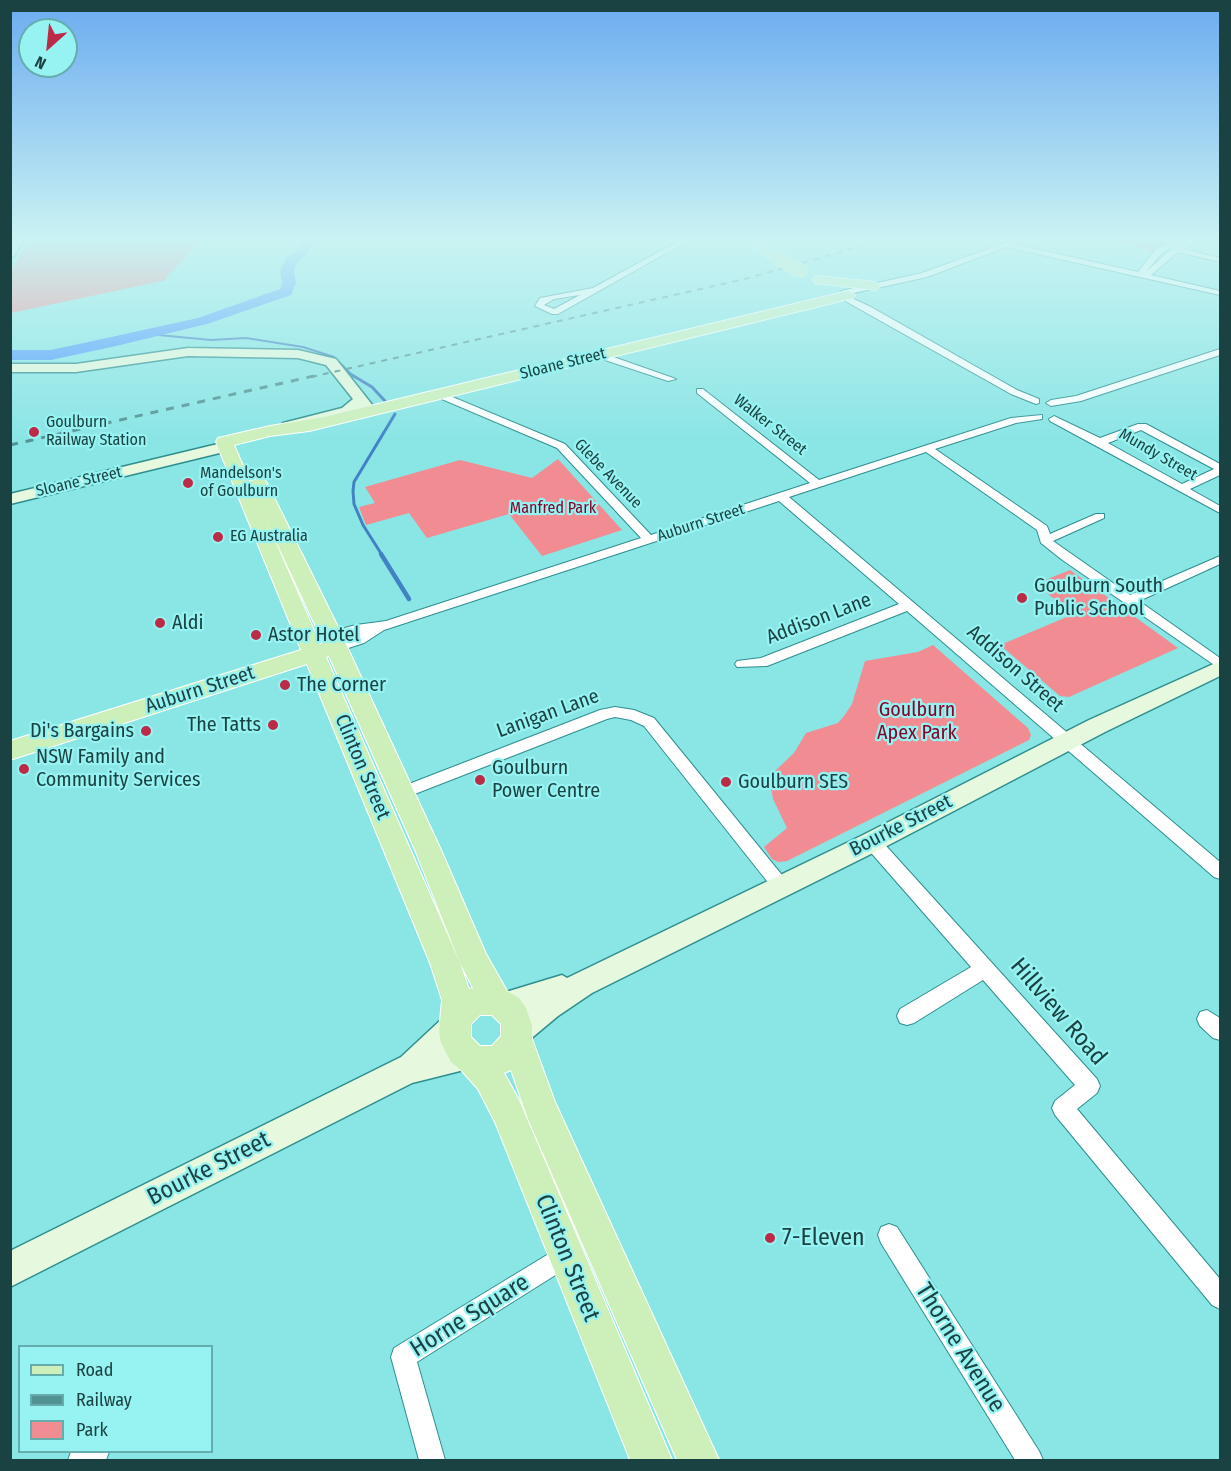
<!DOCTYPE html>
<html>
<head>
<meta charset="utf-8">
<style>
	body { margin:0 }
	#map { position:relative; width:1231px; height:1471px; overflow:hidden; background:#8ae5e5; font-family:"Fira Sans Condensed",sans-serif }
	canvas { display:block }
	.frame { position:absolute; inset:0; border:12px solid #1b4242; pointer-events:none }
	.legend { position:absolute; left:18px; top:1345px; width:195px; height:108px; box-sizing:border-box; background:#97f2f2; border:2px solid #65acac; margin:0; padding:8px 10px; list-style:none; font-size:18px; color:#1b4242 }
	.legend li { display:flex; align-items:center; gap:12px; height:30px }
	.legend b { width:30px; border:2px solid #65acac }
	.north { position:absolute; left:18px; top:18px; width:60px; height:60px; box-sizing:border-box; background:#97f2f2; border:2px solid #65acac; border-radius:50%; rotate:207deg; font-size:16px; font-weight:700; line-height:24px; text-align:center; color:#1b4242 }
	.north::after { content:''; display:block; margin:auto; width:21px; height:27px; background:#bb2a46; clip-path:polygon(50% 0,100% 100%,50% 72%,0 100%) }
</style>
</head>
<body>
<div id="map">
<canvas width="1231" height="1471"></canvas>
<div class="frame"></div>
<ul class="legend">
<li><b style="height:8px;background:#cdf0bb"></b>Road</li>
<li><b style="height:8px;background:#529292"></b>Railway</li>
<li><b style="height:16px;background:#f18c93"></b>Park</li>
</ul>
<div class="north">N</div>
</div>
<script>
const ctx = document.querySelector('canvas').getContext('2d');
ctx.lineJoin = 'round';
function fill(path, color) {
  ctx.fillStyle = color;
  ctx.fill(path, 'evenodd');
}
function toPath(rows) {
  const path = new Path2D();
  for (const r of rows) {
    path.moveTo(r[0], r[1]);
    for (let i = 2; i < r.length; i += 2) path.lineTo(r[i], r[i + 1]);
  }
  return path;
}
function strokePath(path, color, width, dash) {
  ctx.strokeStyle = color;
  ctx.lineWidth = width;
  ctx.lineCap = dash ? 'butt' : 'round';
  ctx.setLineDash(dash || []);
  ctx.stroke(path);
}
function write(font, color, halo, rows, align = 'center') {
  ctx.font = font + ' "Fira Sans Condensed",sans-serif';
  ctx.lineWidth = 4.5;
  ctx.setLineDash([]);
  ctx.textBaseline = 'middle';
  ctx.strokeStyle = halo;
  ctx.fillStyle = color;
  for (const [text, x, y, turn = 0] of rows) {
    ctx.save();
    ctx.translate(x, y);
    ctx.rotate((+turn || 0) * Math.PI / 180);
    ctx.textAlign = isNaN(turn) ? turn : align;
    if (halo) ctx.strokeText(text, 0, 0);
    ctx.fillText(text, 0, 0);
    ctx.restore();
  }
}
const green = toPath([
	[29,238,205,238,165,278,167,280,11,313,11,271],
	[1122,238,1171,238,1178,240,1155,253,1115,241],
	[558,459,622,530,542,556,509,514,427,538,409,513,366,525,359,507,375,503,365,487,460,460,532,478],
	[1070,570,1178,648,1069,697,1060,696,1000,645,1074,614,1035,584],
	[933,645,1028,728,1031,735,1029,740,787,861,778,862,772,859,764,847,787,828,773,799,771,787,774,772,794,753,806,733,838,723,844,716,852,704,865,661,918,652]
]);
const streamFar2 = toPath([
	[148,334,211,340,246,338,303,347,334,357,354,377]
]);
const streamFar1 = toPath([
	[352,375,372,387,385,401],
	[382,555,363,525,354,504,353,491,354,482,395,414]
]);
const stream = toPath([
	[381,554,409,599]
]);
const river = toPath([
	[300,238,312,238,310,251,297,263,294,271,296,283,291,295,207,324,116,346,51,360,10,360,10,350,51,350,116,336,198,318,280,289,282,283,280,271,286,258,298,250,300,238]
]);
const street = toPath([
	[684,238,693,238,558,314,552,314,535,306,540,298,593,288,684,238],
	[580,295,554,309,544,305,554,299,580,295],
	[1179,238,1188,238,1162,253,1146,272,1173,247,1193,238,1202,238,1184,249,1220,258,1220,262,1178,252,1151,275,1220,291,1220,295,1006,247,927,277,845,295,871,307,1017,390,1039,399,1039,403,1036,404,1011,394,838,297,841,291,922,273,1013,240,1017,242,1013,244,1138,272,1156,249,1179,238],
	[1220,349,1220,355,1081,401,1051,406,1046,403,1051,400,1076,396,1220,349],
	[596,353,602,353,676,379,668,381,596,357,596,353],
	[697,389,703,389,819,480,1011,418,1042,415,1042,419,1016,423,935,449,1047,526,1050,534,1096,514,1104,514,1104,518,1053,541,1130,595,1220,556,1220,564,1139,601,1220,658,1220,669,1061,559,1041,543,1037,530,926,452,789,497,1220,862,1220,879,1214,877,907,611,767,666,737,667,735,664,737,661,761,658,899,604,779,501,384,630,364,643,336,652,331,650,329,647,331,644,361,633,331,641,326,639,324,636,326,633,356,625,386,621,641,538,557,448,437,397,437,393,443,393,565,444,651,535,810,483,697,393,697,389],
	[1054,416,1100,438,1138,424,1146,424,1220,464,1220,475,1190,489,1220,506,1220,513,1050,421,1049,419,1054,416],
	[1141,430,1214,469,1182,484,1108,443,1141,430],
	[615,707,634,710,654,718,786,880,789,885,786,890,780,893,774,890,644,726,631,720,615,717,607,719,402,799,396,797,394,793,396,789,600,710,615,707],
	[872,835,878,837,1097,1079,1100,1086,1097,1093,1077,1109,1220,1279,1220,1309,1212,1305,1055,1115,1052,1108,1055,1101,1075,1085,983,980,914,1023,907,1025,900,1023,897,1016,900,1009,971,967,866,847,864,842,866,837,872,835],
	[1207,1010,1220,1018,1220,1040,1213,1038,1200,1026,1197,1019,1200,1012,1207,1010],
	[889,1224,897,1227,1039,1451,1043,1460,1015,1460,881,1243,878,1235,881,1227,889,1224],
	[565,1244,573,1248,577,1256,573,1264,417,1362,445,1460,419,1460,391,1357,394,1348,565,1244],
	[71,1452,109,1452,106,1460,68,1460,71,1452]
]);
const secondary = toPath([
	[14,238,25,238,14,256,10,257,10,244,14,238],
	[188,348,298,350,336,359,377,411,370,415,365,414,360,408,352,414,288,431,283,429,280,426,283,423,342,408,353,399,326,365,298,358,188,356,76,372,10,372,10,364,76,364,188,348],
	[226,442,232,444,234,447,232,450,10,504,10,494,226,442],
	[1220,661,1220,676,1105,732,881,849,592,993,558,1016,528,1041,518,1045,508,1041,503,1031,508,1021,512,1017,506,1019,496,1015,492,1005,496,995,562,975,567,978,863,835,1089,720,1220,661],
	[455,1012,465,1016,470,1026,465,1036,459,1042,465,1041,476,1045,480,1056,476,1067,412,1083,10,1287,10,1251,401,1057,445,1016,455,1012]
]);
const primary = toPath([
	[747,238,759,238,762,244,784,258,782,261,774,261,754,249,747,238],
	[819,276,875,282,881,286,875,290,815,283,813,280,815,277,819,276],
	[848,291,855,295,853,298,309,431,270,436,234,445,250,482,258,478,264,479,267,483,338,627,441,850,486,954,507,991,519,998,526,1008,532,1025,532,1039,555,1102,719,1460,677,1460,528,1119,511,1070,504,1073,519,1100,672,1460,630,1460,495,1122,478,1089,462,1071,451,1062,441,1043,439,1031,442,1000,430,963,307,664,10,760,10,741,301,650,216,442,218,438,270,426,324,417,848,291],
	[266,520,316,627,323,643,320,644,266,520],
	[329,656,415,850,460,963,473,988,469,989,460,963,326,657,329,656],
	[480,1015,492,1015,501,1024,501,1036,492,1046,480,1046,471,1037,471,1024,480,1015]
]);
const railFar1 = toPath([
	[311,377,745,279,891,238]
]);
const rail = toPath([
	[10,445,318,375]
]);
const primaryBridge = toPath([
	[778,258,801,271]
]);
const markers = [
	[34,432,6,"#bb2a46"],
	[188,483,6,"#bb2a46"],
	[218,537,6,"#bb2a46"],
	[1022,598,6,"#bb2a46"],
	[160,623,6,"#bb2a46"],
	[256,635,6,"#bb2a46"],
	[285,685,6,"#bb2a46"],
	[273,725,6,"#bb2a46"],
	[146,731,6,"#bb2a46"],
	[24,769,6,"#bb2a46"],
	[480,780,6,"#bb2a46"],
	[726,782,6,"#bb2a46"],
	[770,1238,6,"#bb2a46"]
];
const farStreetnames = [
	["Sloane Street",563,364,-14],
	["Walker Street",770,425,38],
	["Mundy Street",1158,455,30],
	["Glebe Avenue",608,474,46],
	["Sloane Street",79,482,-13],
	["Auburn Street",701,523,-18]
];
const farPoinames = [
	["Goulburn",46,423],
	["Railway Station",46,441],
	["Mandelson's",200,474],
	["of Goulburn",200,492],
	["EG Australia",230,537]
];
const farParknames = [
	["Manfred Park",553,509]
];
const poiNames = [
	["Goulburn South",1034,586],
	["Public School",1034,609],
	["Aldi",172,623],
	["Astor Hotel",268,635],
	["The Corner",297,685],
	["The Tatts",261,725,"right"],
	["Di's Bargains",134,731,"right"],
	["NSW Family and",36,757],
	["Community Services",36,780],
	["Goulburn",492,768],
	["Power Centre",492,791],
	["Goulburn SES",738,782]
];
const streetNames = [
	["Addison Lane",819,619,-21],
	["Addison Street",1015,669,41],
	["Auburn Street",200,690,-18],
	["Lanigan Lane",548,714,-20],
	["Clinton Street",362,767,67],
	["Bourke Street",901,826,-27]
];
const parkNames = [
	["Goulburn",917,710],
	["Apex Park",917,733]
];
const nearStreetnames = [
	["Hillview Road",1058,1012,49],
	["Bourke Street",209,1169,-27],
	["Clinton Street",567,1258,68],
	["Horne Square",470,1316,-32],
	["Thorne Avenue",960,1348,58]
];
const nearPoinames = [
	["7-Eleven",782,1238]
];
fill(green, '#f18c93');
strokePath(streamFar2, '#4182c5', 2);
strokePath(streamFar1, '#4182c5', 3);
strokePath(stream, '#4182c5', 4.5);
fill(river, '#519dfd');
strokePath(street, '#2e8e8f', 2);
strokePath(secondary, '#2e8e8f', 3);
strokePath(primary, '#fff', 2);
fill(street, '#fff');
fill(secondary, '#e6f8dd');
fill(primary, '#cdf0bb');
strokePath(railFar1, '#529292', 2, [6, 6]);
strokePath(rail, '#529292', 3, [8, 8]);
strokePath(primaryBridge, '#fff', 15, []);
strokePath(primaryBridge, '#cdf0bb', 14);
const sky = ctx.createLinearGradient(0, 0, 0, 444);
sky.addColorStop(0, '#6babf0');
sky.addColorStop(0.54, '#caf3f3');
sky.addColorStop(1, '#caf3f300');
ctx.fillStyle = sky;
ctx.fillRect(0, 0, 1231, 444);
for (const [x, y, r, color] of markers) {
  const dot = new Path2D();
  dot.arc(x, y, r, 0, 2 * Math.PI);
  ctx.fillStyle = color;
  ctx.fill(dot);
  strokePath(dot, '#97f2f2', 2);
}
write('16px', '#1b4242', '#97f2f2', farStreetnames);
write('16px', '#1b4242', '#97f2f2', farPoinames, 'left');
write('16px', '#840528', '#97f2f2', farParknames);
write('20px', '#1b4242', '#97f2f2', poiNames, 'left');
write('20px', '#1b4242', '#97f2f2', streetNames);
write('20px', '#840528', '#97f2f2', parkNames);
write('24px', '#1b4242', '#97f2f2', nearStreetnames);
write('24px', '#1b4242', '#97f2f2', nearPoinames, 'left');
</script>
</body>
</html>
